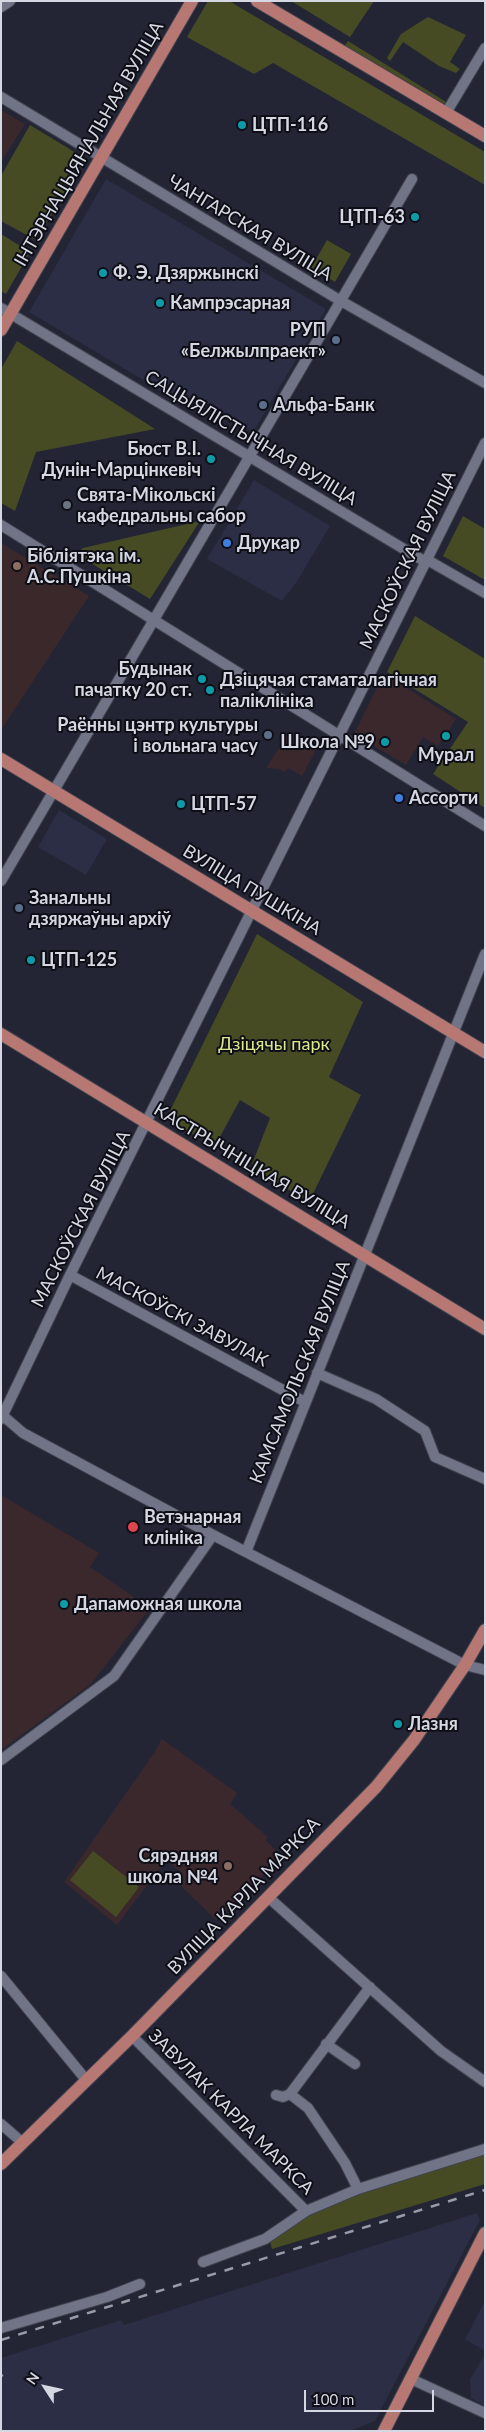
<!DOCTYPE html>
<html>
<head>
<meta charset="utf-8">
<style>
	body { margin:0 }
	#map { position:relative; width:486px; height:2432px; overflow:hidden; background:#232535; font-family:Lato,sans-serif }
	canvas { display:block }
	.frame { position:absolute; inset:0; border:2px solid #d5d8e2; pointer-events:none }
	.north { position:absolute; left:20px; top:2362px; width:50px; height:50px; -webkit-text-stroke:4px #0e0f16; paint-order:stroke; rotate:305deg; font-size:14px; font-weight:700; line-height:20px; text-align:center; color:#d5d8e2 }
	.north::after { content:''; display:block; margin:auto; width:18px; height:22px; background:#d5d8e2; clip-path:polygon(50% 0,100% 100%,50% 72%,0 100%) }
	.scale { position:absolute; left:304px; top:2390px; width:130px; height:22px; box-sizing:border-box; border:2px solid #d5d8e2; border-top:0; padding-left:6px; font-size:15px; line-height:18px; white-space:nowrap; color:#d5d8e2; -webkit-text-stroke:4px #0e0f16; paint-order:stroke }
</style>
</head>
<body>
<div id="map">
<canvas width="486" height="2432"></canvas>
<div class="frame"></div>
<div class="north">N</div>
<div class="scale">100 m</div>
</div>
<script>
const ctx = document.querySelector('canvas').getContext('2d');
ctx.lineJoin = 'round';
function fill(path, color) {
  ctx.fillStyle = color;
  ctx.fill(path, 'evenodd');
}
function toPath(rows) {
  const path = new Path2D();
  for (const r of rows) {
    path.moveTo(r[0], r[1]);
    for (let i = 2; i < r.length; i += 2) path.lineTo(r[i], r[i + 1]);
  }
  return path;
}
function strokePath(path, color, width, dash) {
  ctx.strokeStyle = color;
  ctx.lineWidth = width;
  ctx.lineCap = dash ? 'butt' : 'round';
  ctx.setLineDash(dash || []);
  ctx.stroke(path);
}
function write(font, color, halo, rows, align = 'center') {
  ctx.font = font + ' Lato,sans-serif';
  ctx.lineWidth = 4;
  ctx.setLineDash([]);
  ctx.textBaseline = 'middle';
  ctx.strokeStyle = halo;
  ctx.fillStyle = color;
  for (const [text, x, y, turn = 0] of rows) {
    ctx.save();
    ctx.translate(x, y);
    ctx.rotate((+turn || 0) * Math.PI / 180);
    ctx.textAlign = isNaN(turn) ? turn : align;
    if (halo) ctx.strokeText(text, 0, 0);
    ctx.fillText(text, 0, 0);
    ctx.restore();
  }
}
const commercial = toPath([
	[1,543,89,596,1,730]
]);
const built = toPath([
	[106,179,326,309,253,432,197,398,190,408,29,312],
	[254,480,330,526,296,583,282,601,207,559],
	[59,810,107,839,86,875,38,847],
	[477,2213,480,2220,375,2421,350,2431,1,2431,1,2358,121,2320,124,2325],
	[485,2301,485,2351,465,2339],
	[485,2354,485,2406,471,2398,470,2379]
]);
const education = toPath([
	[1,110,25,124,1,162],
	[384,674,456,719,438,746,423,737,406,765,354,734],
	[290,731,312,744,315,752,302,776,288,768,285,772,279,769,266,768],
	[1,1495,99,1553,90,1567,150,1608,91,1684,1,1750],
	[162,1739,237,1793,230,1804,268,1837,265,1840,283,1857,216,1920,182,1887,181,1872,166,1860,117,1925,64,1882,154,1753]
]);
const green = toPath([
	[208,1,229,1,485,152,485,185,273,63,254,74,187,37],
	[291,1,374,1,350,37],
	[428,17,466,35,450,62,460,69,456,73,439,66,403,42,390,61,387,58,401,34],
	[348,41,451,105,446,113,341,51],
	[30,125,86,159,36,240,1,221,1,176],
	[1,234,30,252,6,294,1,291],
	[327,240,351,254,335,282,311,268],
	[17,341,155,429,36,452,15,511,1,503,1,369],
	[463,516,485,529,485,580,443,556],
	[200,521,150,599,76,554,83,548],
	[415,616,485,659,485,808,433,774,468,722,387,672],
	[257,934,363,1002,329,1077,361,1095,309,1202,251,1167,270,1118,240,1100,215,1146,166,1119],
	[93,1851,139,1887,116,1917,70,1880],
	[485,2154,485,2184,272,2249,270,2242,309,2215,358,2195]
]);
const minor = toPath([
	[1,7,10,1],
	[1,97,341,301,485,383],
	[446,113,485,48],
	[1,308,424,561,431,562,485,593],
	[1,525,485,826],
	[1,881,412,179],
	[70,1275,305,1402],
	[317,1373,376,1399,425,1431,435,1457,485,1479],
	[1,1414,23,1433,213,1535,465,1665,485,1670],
	[1,1419,70,1275,485,443],
	[246,1552,485,954],
	[1,1760,114,1676,213,1535],
	[268,1897,441,2051,485,2082],
	[1,1976,87,2081],
	[132,2036,306,2211],
	[326,2044,355,2064],
	[290,2094,308,2108,345,2163,358,2189],
	[276,2095,283,2097,290,2094,370,1987],
	[1,2124,23,2143],
	[203,2262,265,2239,306,2211,358,2189,485,2149],
	[1,2328,107,2297,140,2284],
	[411,2379,485,2413]
]);
const major = toPath([
	[257,1,485,136],
	[1,330,192,1],
	[1,759,485,1052],
	[1,1034,485,1329],
	[1,2164,132,2036,376,1787,414,1740,465,1665,485,1630],
	[384,2431,485,2233]
]);
const rail = toPath([
	[1,2340,485,2190],
	[1,2376,3,2375]
]);
const markers = [
	[242,125,5,"#0f9aa8"],
	[415,217,5,"#0f9aa8"],
	[103,273,5,"#0f9aa8"],
	[160,303,5,"#0f9aa8"],
	[336,340,5,"#5c6f8a"],
	[263,405,5,"#5c6f8a"],
	[211,459,5,"#0f9aa8"],
	[67,505,5,"#6b7280"],
	[227,543,5,"#3f7fe0"],
	[17,566,5,"#8d6e63"],
	[202,679,5,"#0f9aa8"],
	[210,690,5,"#0f9aa8"],
	[268,735,5,"#5c6f8a"],
	[446,736,5,"#0f9aa8"],
	[385,742,5,"#0f9aa8"],
	[399,798,5,"#3f7fe0"],
	[181,804,5,"#0f9aa8"],
	[19,908,5,"#5c6f8a"],
	[31,960,5,"#0f9aa8"],
	[133,1527,6,"#e0444e"],
	[64,1604,5,"#0f9aa8"],
	[398,1724,5,"#0f9aa8"],
	[228,1866,5,"#8d6e63"]
];
const poiNames = [
	["ЦТП-116",252,125],
	["ЦТП-63",405,217,"right"],
	["Ф. Э. Дзяржынскі",113,273],
	["Кампрэсарная",170,303],
	["РУП",326,330,"right"],
	["«Белжылпраект»",326,351,"right"],
	["Альфа-Банк",273,405],
	["Бюст В.І.",201,449,"right"],
	["Дунін-Марцінкевіч",201,470,"right"],
	["Свята-Мікольскі",77,495],
	["кафедральны сабор",77,516],
	["Друкар",237,543],
	["Бібліятэка ім.",27,556],
	["А.С.Пушкіна",27,577],
	["Будынак",192,669,"right"],
	["пачатку 20 ст.",192,690,"right"],
	["Дзіцячая стаматалагічная",220,680],
	["паліклініка",220,701],
	["Раённы цэнтр культуры",258,725,"right"],
	["і вольнага часу",258,746,"right"],
	["Школа №9",375,742,"right"],
	["Мурал",446,755,"center"],
	["Ассорти",409,798],
	["ЦТП-57",191,804],
	["Занальны",29,898],
	["дзяржаўны архіў",29,919],
	["ЦТП-125",41,960],
	["Ветэнарная",144,1517],
	["клініка",144,1538],
	["Дапаможная школа",74,1604],
	["Лазня",408,1724],
	["Сярэдняя",218,1856,"right"],
	["школа №4",218,1877,"right"]
];
const streetNames = [
	["ІНТЭРНАЦЫЯНАЛЬНАЯ ВУЛІЦА",89,144,-60],
	["ЧАНГАРСКАЯ ВУЛІЦА",250,228,31],
	["САЦЫЯЛІСТЫЧНАЯ ВУЛІЦА",251,438,31],
	["МАСКОЎСКАЯ ВУЛІЦА",408,560,-64],
	["ВУЛІЦА ПУШКІНА",252,890,31],
	["КАСТРЫЧНІЦКАЯ ВУЛІЦА",252,1166,31],
	["МАСКОЎСКАЯ ВУЛІЦА",81,1219,-63],
	["МАСКОЎСКІ ЗАВУЛАК",182,1317,28],
	["КАМСАМОЛЬСКАЯ ВУЛІЦА",300,1372,-68],
	["ВУЛІЦА КАРЛА МАРКСА",244,1896,-46],
	["ЗАВУЛАК КАРЛА МАРКСА",231,2112,45]
];
const parkNames = [
	["Дзіцячы парк",274,1044]
];
fill(commercial, '#3b282b');
fill(built, '#2b2e44');
fill(education, '#3b282c');
fill(green, '#464b24');
strokePath(minor, '#40434f', 12);
strokePath(major, '#40434f', 14);
strokePath(minor, '#717487', 10);
strokePath(major, '#b77772', 12);
strokePath(rail, '#999ca8', 2.5, [9, 9]);
for (const [x, y, r, color] of markers) {
  const dot = new Path2D();
  dot.arc(x, y, r, 0, 2 * Math.PI);
  ctx.fillStyle = color;
  ctx.fill(dot);
  strokePath(dot, '#0e0f16', 2);
}
write('bold 18px', '#d5d8e2', '#0e0f16', poiNames, 'left');
write('18px', '#d5d8e2', '#0e0f16', streetNames);
write('18px', '#dce88a', '#0e0f16', parkNames);
</script>
</body>
</html>
